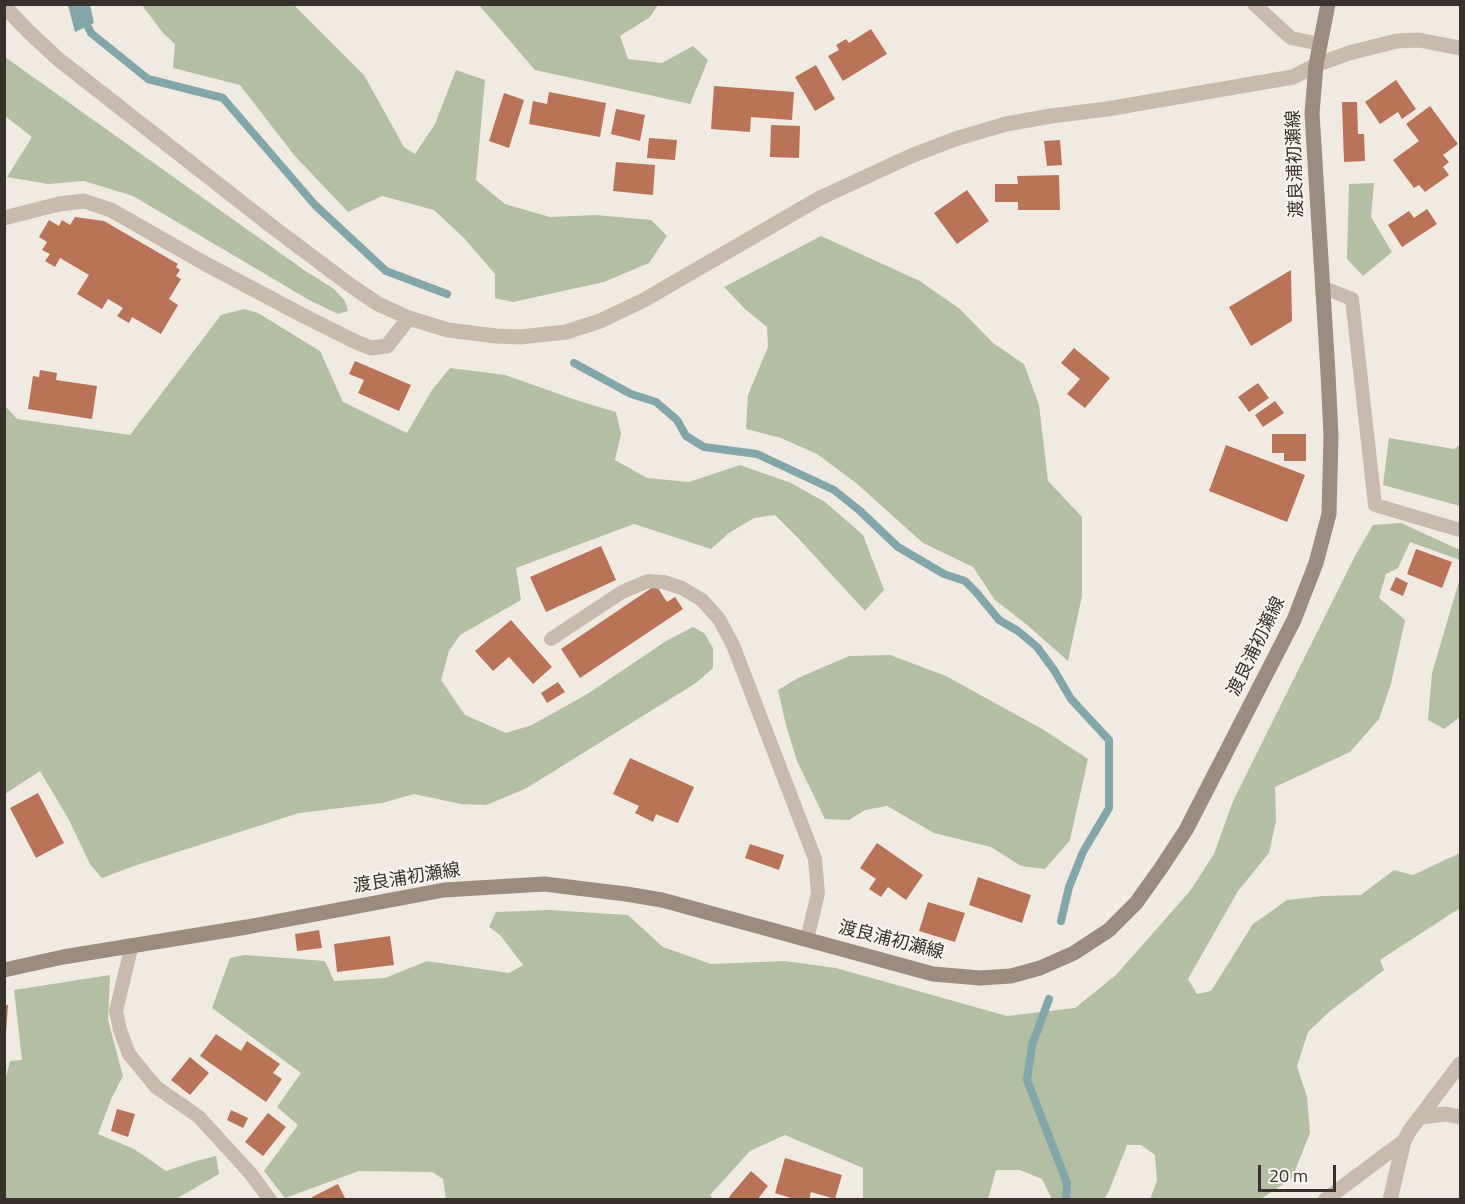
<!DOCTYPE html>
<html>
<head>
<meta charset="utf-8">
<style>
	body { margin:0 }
	#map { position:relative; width:1465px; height:1204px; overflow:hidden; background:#f1eae1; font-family:"Titillium Web",sans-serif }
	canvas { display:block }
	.frame { position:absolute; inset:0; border:6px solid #37302b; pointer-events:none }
	.scale { position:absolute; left:1258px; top:1165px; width:78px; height:27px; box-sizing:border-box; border:3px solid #37302b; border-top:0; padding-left:8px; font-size:18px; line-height:21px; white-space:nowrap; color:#37302b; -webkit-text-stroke:4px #f9f4ed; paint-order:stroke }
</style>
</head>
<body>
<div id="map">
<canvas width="1465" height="1204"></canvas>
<div class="frame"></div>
<div class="scale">20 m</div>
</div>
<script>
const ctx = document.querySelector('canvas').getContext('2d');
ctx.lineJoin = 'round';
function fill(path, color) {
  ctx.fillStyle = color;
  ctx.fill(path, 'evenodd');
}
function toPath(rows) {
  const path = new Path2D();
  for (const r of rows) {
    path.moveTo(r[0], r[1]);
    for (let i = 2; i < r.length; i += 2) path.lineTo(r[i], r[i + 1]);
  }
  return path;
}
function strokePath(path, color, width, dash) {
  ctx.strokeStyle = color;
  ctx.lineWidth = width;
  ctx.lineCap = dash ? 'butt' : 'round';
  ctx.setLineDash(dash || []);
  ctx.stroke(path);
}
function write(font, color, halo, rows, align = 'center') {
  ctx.font = font + ' "Titillium Web","Noto Sans JP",sans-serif';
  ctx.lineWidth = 4.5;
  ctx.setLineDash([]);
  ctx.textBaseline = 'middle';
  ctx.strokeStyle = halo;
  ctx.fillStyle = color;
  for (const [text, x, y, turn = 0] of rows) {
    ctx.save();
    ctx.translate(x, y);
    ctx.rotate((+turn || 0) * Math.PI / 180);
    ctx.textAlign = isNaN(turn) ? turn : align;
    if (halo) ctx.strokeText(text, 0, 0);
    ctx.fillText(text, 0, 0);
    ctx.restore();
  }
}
const green = toPath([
	[142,5,294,5,364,75,404,147,415,154,435,124,456,70,485,80,476,180,505,204,550,217,596,215,651,220,667,236,649,263,604,282,513,302,495,298,495,274,464,238,434,210,382,196,348,212,294,155,240,85,173,68,175,44,162,32],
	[479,5,658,5,650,17,620,36,628,59,662,63,693,46,708,60,690,104,535,70],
	[5,57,304,270,334,289,345,301,348,311,338,314,309,300,133,196,84,181,48,184,7,177,32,137,5,116],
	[1374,183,1371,217,1392,252,1363,276,1347,259,1349,184],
	[821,236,920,281,960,309,993,343,1024,364,1039,405,1048,481,1082,517,1082,596,1068,661,1026,624,995,600,973,567,923,543,856,483,817,454,781,438,746,429,748,395,768,347,767,327,745,309,724,287],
	[244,309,258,313,320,351,343,402,407,433,432,390,450,368,505,375,579,401,616,412,621,434,615,460,647,478,689,482,740,465,791,483,825,502,863,535,884,590,865,611,799,539,775,515,754,518,729,533,711,549,634,524,516,568,521,600,460,635,449,651,441,680,465,715,506,733,532,725,589,693,666,641,693,627,704,633,713,648,713,668,696,683,525,789,486,805,461,804,414,794,382,803,299,813,134,866,102,878,90,864,69,820,40,771,5,794,5,406,17,419,130,435,221,315],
	[1389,438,1454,449,1460,445,1460,506,1383,485],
	[1401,523,1460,550,1460,560,1410,542,1398,568,1386,574,1379,598,1405,620,1391,684,1379,719,1350,752,1275,787,1276,821,1269,853,1238,891,1188,979,1197,994,1211,991,1253,924,1287,900,1323,896,1361,895,1394,870,1413,875,1460,853,1460,908,1380,960,1384,970,1330,1011,1308,1032,1297,1066,1307,1097,1310,1133,1292,1178,1261,1199,1150,1199,1157,1181,1155,1155,1141,1145,1127,1145,1109,1191,1104,1199,1052,1199,1042,1179,1020,1170,996,1170,988,1199,863,1199,863,1168,785,1135,750,1151,710,1195,713,1199,446,1199,443,1179,432,1172,359,1171,285,1198,264,1171,298,1125,277,1107,301,1073,212,1008,230,958,245,955,325,961,334,981,385,978,427,961,509,973,523,965,500,935,489,927,496,912,549,910,628,915,663,947,711,964,785,961,836,968,1007,1016,1075,1008,1116,975,1190,891,1214,854,1233,801,1356,554,1373,525],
	[1460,578,1460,717,1444,729,1428,720,1432,673],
	[890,655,946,676,1044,730,1088,759,1070,840,1045,869,1021,866,991,847,934,833,887,806,865,810,849,820,825,819,797,761,786,725,778,690,798,678,849,656],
	[110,975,108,1020,123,1076,112,1097,98,1134,134,1149,166,1171,196,1161,216,1156,219,1174,176,1199,5,1199,5,1080,10,1061,22,1060,14,990]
]);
const water = toPath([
	[68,5,90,5,94,23,75,32]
]);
const stream = toPath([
	[82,4,83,17,91,33,148,79,223,98,315,205,386,271,447,294],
	[574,363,631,394,656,402,677,420,686,436,704,447,757,454,834,490,859,510,898,547,944,574,965,581,976,592,999,620,1018,631,1037,647,1054,670,1071,699,1109,740,1109,808,1083,852,1069,887,1061,921],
	[1049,999,1032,1045,1027,1080,1067,1183,1066,1200]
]);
const building = toPath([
	[871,29,887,54,843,81,828,56,839,50,836,45,846,39,849,43],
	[816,65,835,99,815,111,795,77],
	[1396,80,1416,109,1402,119,1398,112,1380,124,1365,102],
	[714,86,794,92,792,120,751,117,750,132,711,129],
	[549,92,606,103,600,137,529,124,533,101,547,104],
	[504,93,524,100,509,148,489,141],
	[1342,102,1357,102,1358,134,1364,134,1365,161,1344,162],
	[1430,106,1458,144,1443,155,1449,162,1443,167,1449,175,1425,192,1419,185,1414,188,1393,160,1419,141,1406,124],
	[616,109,645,115,640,141,611,134],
	[771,125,800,126,799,158,770,157],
	[649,138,677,140,675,160,647,158],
	[1060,140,1062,165,1047,166,1044,141],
	[616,162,655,165,653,195,613,191],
	[1059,175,1060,210,1018,210,1018,202,995,202,995,184,1018,184,1017,176],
	[967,190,989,221,957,244,934,213],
	[1427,209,1437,224,1402,247,1388,225,1409,211,1414,218],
	[75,217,104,221,178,264,176,267,180,270,176,276,181,279,169,299,178,305,161,334,132,317,129,323,117,316,123,308,108,299,102,309,77,294,89,275,60,258,55,267,45,261,50,254,42,250,47,242,39,237,49,220,59,226,62,220,70,225],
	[1291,270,1292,321,1251,346,1229,307],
	[1074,348,1110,378,1085,408,1067,394,1080,379,1061,363],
	[355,361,411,385,399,411,358,393,364,380,349,374],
	[40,370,57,373,56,380,97,386,92,419,28,409,33,376,39,377],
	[1258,383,1269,398,1249,412,1238,397],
	[1275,401,1284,413,1263,427,1255,415],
	[1272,434,1306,434,1306,461,1284,461,1284,453,1272,453],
	[1226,445,1305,475,1287,522,1209,491],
	[601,546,616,580,546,612,530,577],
	[1416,549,1452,562,1442,588,1407,574],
	[1396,577,1408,583,1403,596,1390,590],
	[656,585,667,602,675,597,683,609,580,678,561,649],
	[511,620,552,667,533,684,509,657,493,671,475,651],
	[558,682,565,692,547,703,541,693],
	[630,758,694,787,678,823,656,814,653,822,635,813,639,806,613,794],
	[38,793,64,843,36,858,10,808],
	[877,843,923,875,906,900,888,887,881,897,869,889,876,879,860,868],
	[750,844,784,855,779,870,745,858],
	[978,877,1031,895,1022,923,969,905],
	[928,902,965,913,955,942,919,931],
	[319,930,322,948,297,951,295,934],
	[390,936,394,965,337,972,334,944],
	[4,1005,8,1005,6,1033,4,1032],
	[216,1034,241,1051,247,1041,280,1064,273,1073,282,1079,266,1102,200,1056],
	[190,1057,209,1073,190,1095,171,1080],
	[117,1109,135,1114,128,1137,111,1131],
	[231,1110,248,1118,243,1128,227,1120],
	[268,1113,286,1127,263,1156,245,1142],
	[785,1158,842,1175,835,1199,811,1192,809,1200,797,1200,775,1193],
	[751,1171,768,1186,757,1200,731,1200,729,1197],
	[338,1184,346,1200,313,1200,312,1197]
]);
const service = toPath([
	[1254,4,1291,38,1320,44],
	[1322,287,1352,299,1375,505,1460,530],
	[551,639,622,592,648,581,664,582,682,588,702,600,719,619,733,645,815,859,818,893,807,939],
	[132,945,116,1011,120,1030,129,1054,156,1087,199,1117,251,1174,270,1200]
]);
const minor = toPath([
	[4,218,59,204,84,201,111,210,204,263,302,315,356,342,371,348,387,346,409,318],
	[1420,1117,1446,1114,1460,1117],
	[1325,1200,1404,1141],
	[1390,1200,1404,1141,1410,1130,1460,1064]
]);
const tertiary = toPath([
	[4,6,28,31,58,59,274,228,350,285,378,304,409,318,448,330,496,336,520,337,566,332,600,321,644,300,820,198,911,156,955,139,1006,124,1051,116,1107,109,1293,77,1316,65,1349,53,1397,41,1419,40,1460,48]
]);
const secondary = toPath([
	[4,970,63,957,247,927,444,890,544,884,626,894,662,900,933,974,980,978,1011,976,1040,968,1074,953,1109,930,1136,903,1161,868,1186,830,1294,620,1316,563,1329,514,1331,436,1328,373,1312,113,1316,65,1328,4]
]);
const streetNames = [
	["渡良浦初瀬線",1296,164,-92],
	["渡良浦初瀬線",1257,647,-64],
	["渡良浦初瀬線",407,879,-9],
	["渡良浦初瀬線",891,941,14]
];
fill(green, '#b3bfa2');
fill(water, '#82a7ab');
strokePath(stream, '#82a7ab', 8);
fill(building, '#b97356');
strokePath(service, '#c8bbad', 14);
strokePath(minor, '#c8bbad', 15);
strokePath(tertiary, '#c8bbad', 15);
strokePath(secondary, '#9c8b7f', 15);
write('18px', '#37302b', '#f9f4ed', streetNames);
</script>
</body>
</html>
